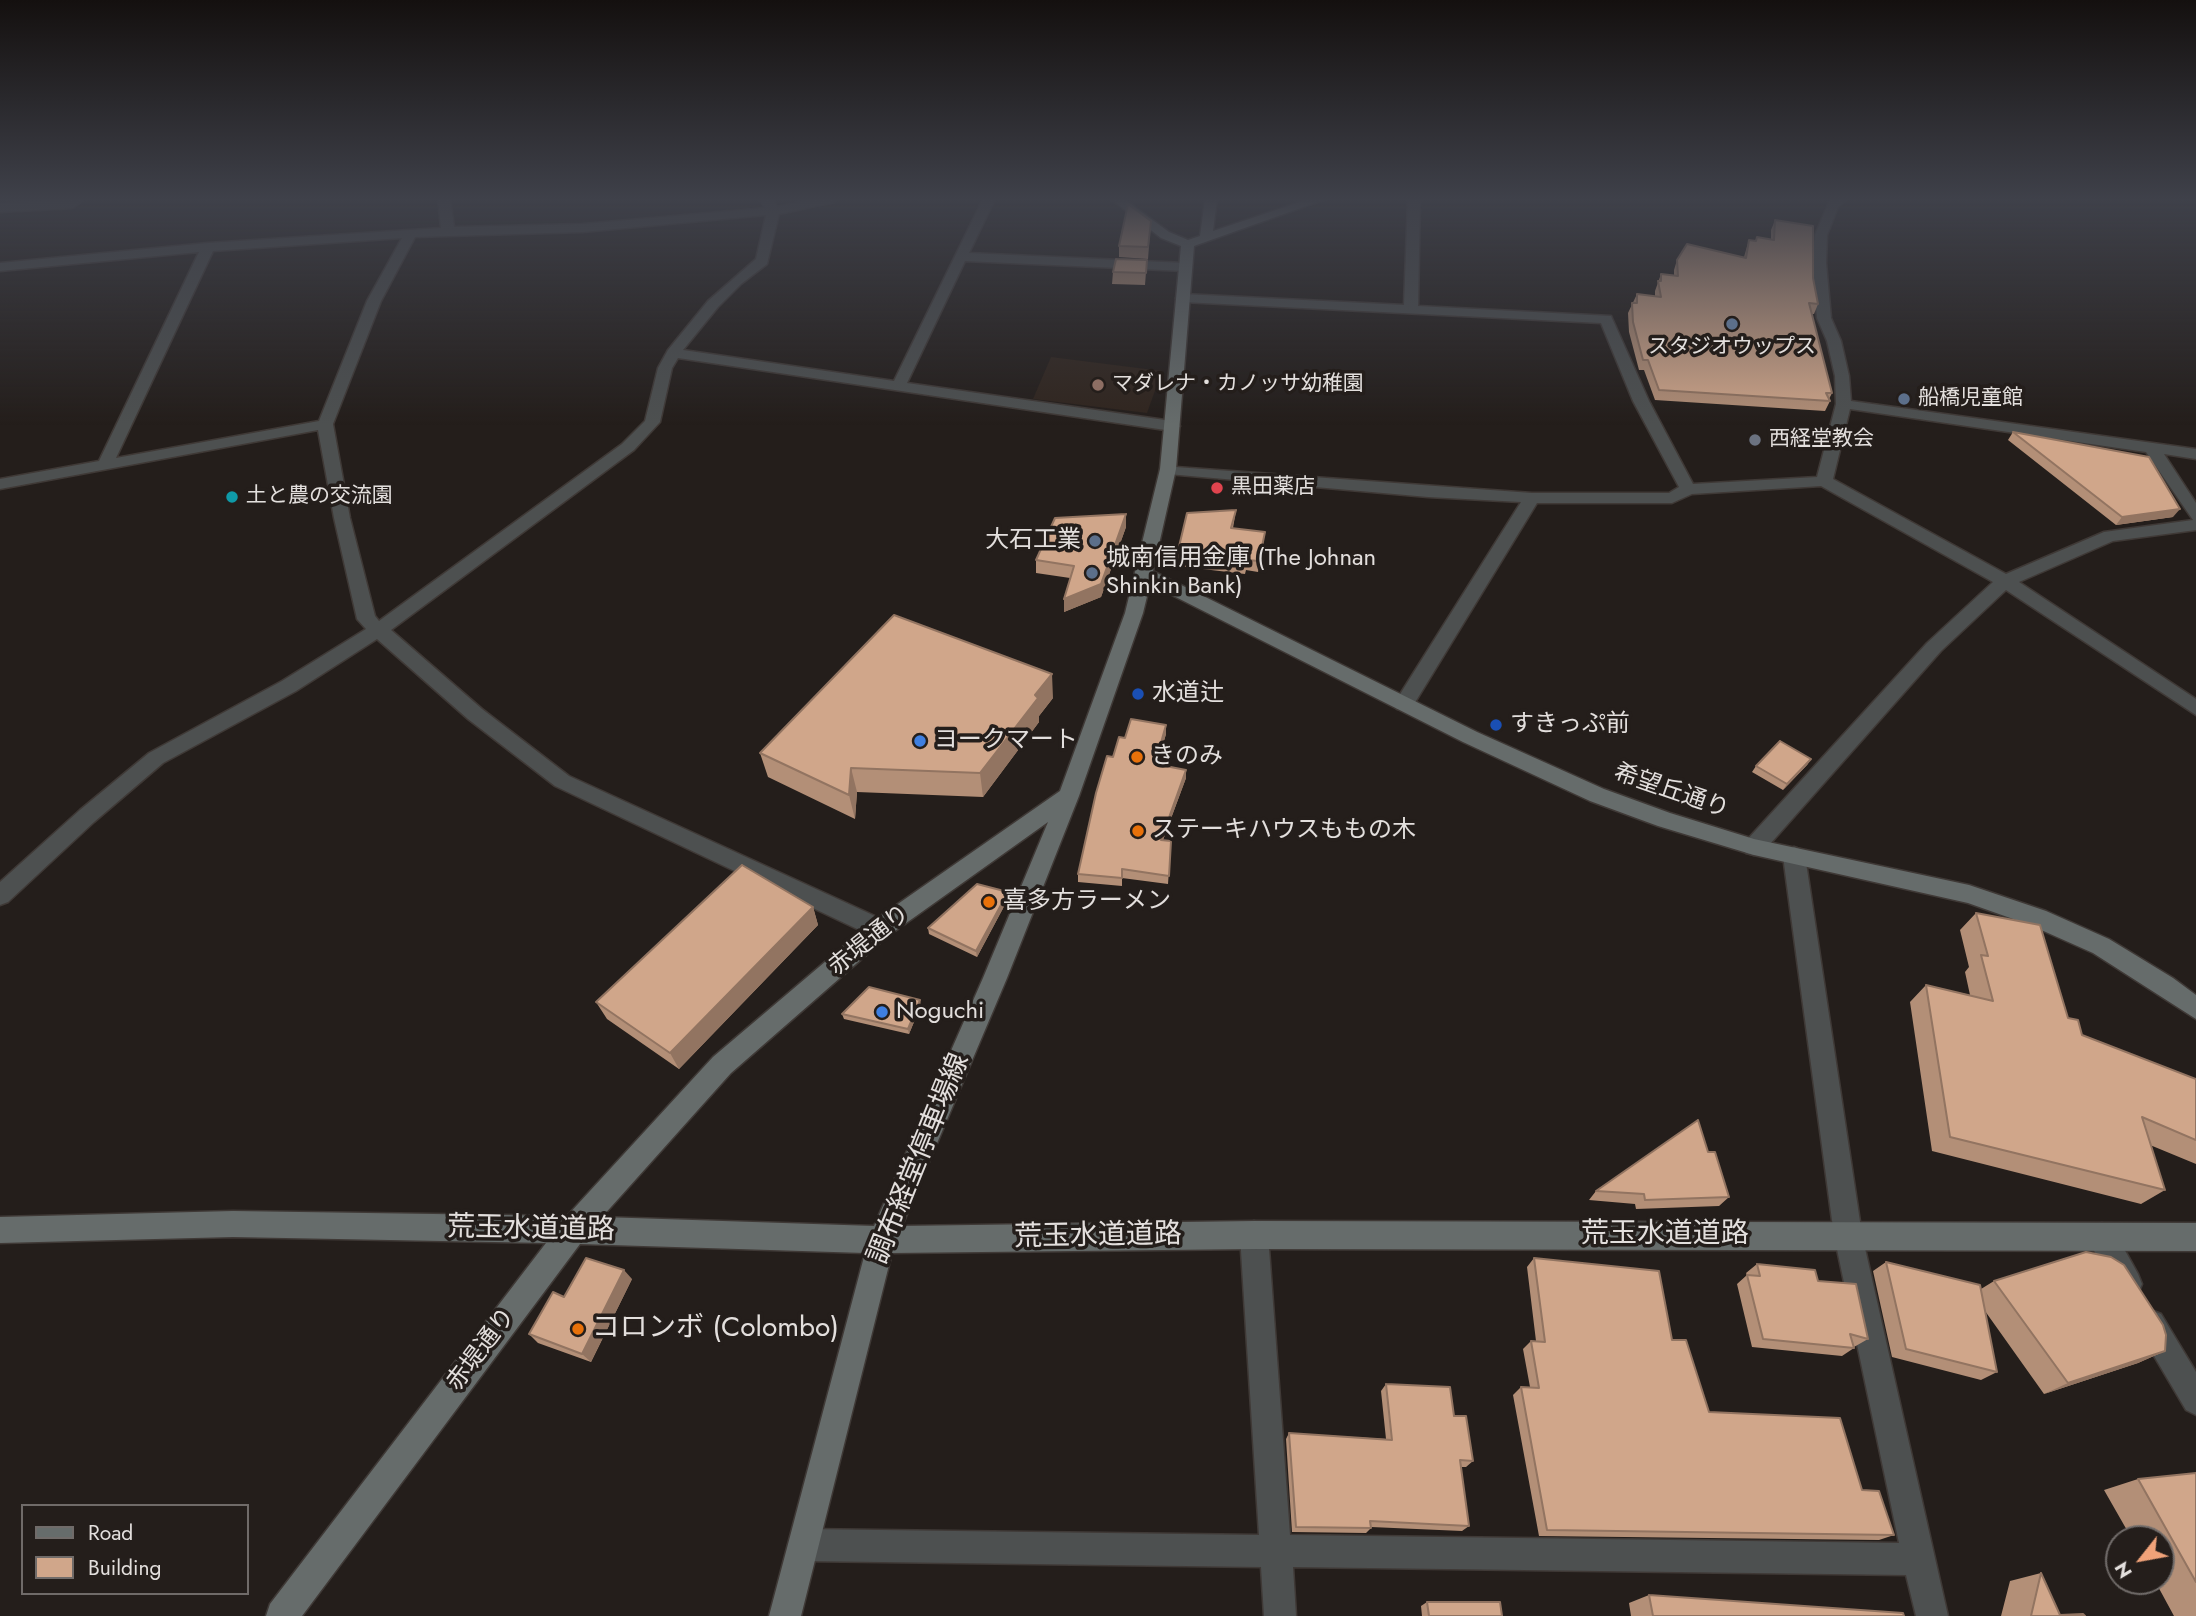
<!DOCTYPE html>
<html>
<head>
<meta charset="utf-8">
<style>
	body { margin:0 }
	#map { position:relative; width:2196px; height:1616px; overflow:hidden; background:#241e1b; font-family:Jost,sans-serif }
	canvas { display:block }
	.legend { position:absolute; left:21px; top:1504px; width:228px; height:91px; box-sizing:border-box; background:#241e1b; border:2px solid #706b69; margin:0; padding:9px 12px; list-style:none; font-size:21px; color:#e3dfdd }
	.legend li { display:flex; align-items:center; gap:14px; height:35px }
	.legend b { width:35px; border:2px solid #706b69 }
	.north { position:absolute; left:2105px; top:1525px; width:70px; height:70px; box-sizing:border-box; background:#241e1b; border:2px solid #706b69; border-radius:50%; rotate:239deg; font-size:19px; font-weight:700; line-height:28px; text-align:center; color:#e3dfdd }
	.north::after { content:''; display:block; margin:auto; width:24px; height:32px; background:#f0a279; clip-path:polygon(50% 0,100% 100%,50% 72%,0 100%) }
</style>
</head>
<body>
<div id="map">
<canvas width="2196" height="1616"></canvas>
<ul class="legend">
<li><b style="height:9px;background:#666c6b"></b>Road</li>
<li><b style="height:19px;background:#d0a68a"></b>Building</li>
</ul>
<div class="north">N</div>
</div>
<script>
const ctx = document.querySelector('canvas').getContext('2d');
ctx.lineJoin = 'round';
function fill(path, color) {
  ctx.fillStyle = color;
  ctx.fill(path, 'evenodd');
}
function toPath(rows) {
  const path = new Path2D();
  for (const r of rows) {
    path.moveTo(r[0], r[1]);
    for (let i = 2; i < r.length; i += 2) path.lineTo(r[i], r[i + 1]);
  }
  return path;
}
function strokePath(path, color, width, dash) {
  ctx.strokeStyle = color;
  ctx.lineWidth = width;
  ctx.lineCap = dash ? 'butt' : 'round';
  ctx.setLineDash(dash || []);
  ctx.stroke(path);
}
function write(font, color, halo, rows, align = 'center') {
  ctx.font = font + ' Jost,"Noto Sans JP",sans-serif';
  ctx.lineWidth = 7;
  ctx.setLineDash([]);
  ctx.textBaseline = 'middle';
  ctx.strokeStyle = halo;
  ctx.fillStyle = color;
  for (const [text, x, y, turn = 0] of rows) {
    ctx.save();
    ctx.translate(x, y);
    ctx.rotate((+turn || 0) * Math.PI / 180);
    ctx.textAlign = isNaN(turn) ? turn : align;
    if (halo) ctx.strokeText(text, 0, 0);
    ctx.fillText(text, 0, 0);
    ctx.restore();
  }
}
const built = toPath([
	[1051,357,1162,371,1147,413,1033,399]
]);
const street = toPath([
	[84,199,73,208,0,212,0,204,84,199],
	[438,199,450,199,454,227,583,224,765,208,760,199,772,199,777,207,815,199,837,199,835,202,779,214,767,264,741,284,718,307,683,350,894,381,983,199,995,199,969,253,1185,263,1192,267,1185,271,965,261,907,383,1172,421,1180,426,1177,429,1172,431,678,358,672,368,660,422,634,450,391,630,482,709,569,776,888,922,891,929,888,936,880,938,872,936,555,786,468,719,377,639,296,691,163,763,94,822,8,902,0,905,0,882,80,810,149,753,282,681,366,629,357,619,334,518,318,430,0,489,0,479,99,461,199,252,0,271,0,263,208,243,441,228,438,199],
	[766,215,756,259,708,301,668,350,658,368,645,421,622,444,379,621,375,616,350,518,333,424,381,301,415,237,583,232,766,215],
	[402,238,367,301,319,421,116,458,213,251,402,238],
	[1408,199,1420,199,1418,306,1611,316,1649,401,1693,484,1817,477,1836,404,1835,376,1827,341,1817,318,1812,263,1815,235,1829,202,1834,199,1847,199,1838,207,1827,235,1826,263,1831,318,1841,341,1849,376,1851,401,2196,449,2196,459,2164,454,2196,503,2196,530,2113,541,2019,582,2196,699,2196,715,2006,590,1941,651,1762,853,1754,855,1746,853,1743,847,1746,841,1927,643,1993,582,1821,486,1692,494,1672,503,1537,503,1411,709,1397,709,1394,704,1397,699,1521,502,1428,497,1168,474,1160,469,1162,466,1532,493,1669,493,1679,487,1633,401,1601,323,1183,302,1176,298,1183,294,1404,305,1408,199],
	[1850,409,2146,452,2193,520,2104,532,2006,574,1833,479,1850,409],
	[1794,847,1802,850,1805,856,1862,1235,1948,1616,1916,1616,1906,1575,1293,1567,1296,1616,1264,1616,1261,1567,804,1561,793,1556,788,1545,793,1534,804,1529,1259,1535,1240,1235,1244,1225,1254,1221,1264,1225,1268,1235,1290,1535,1899,1543,1834,1235,1783,856,1786,850,1794,847],
	[2102,1223,2112,1227,2138,1274,2142,1284,2138,1294,2128,1298,2118,1294,2092,1247,2088,1237,2092,1227,2102,1223],
	[2151,1310,2161,1314,2196,1372,2196,1415,2186,1410,2141,1334,2137,1324,2141,1314,2151,1310]
]);
const secondary = toPath([
	[1111,199,1124,199,1169,232,1188,240,1200,236,1205,199,1217,199,1213,231,1309,199,1326,199,1194,246,1176,469,1153,571,1477,732,1604,789,1670,813,1754,839,1969,885,2046,911,2109,939,2173,978,2196,995,2196,1019,2093,953,2030,925,1968,903,1754,855,1658,826,1590,801,1463,742,1150,584,1143,613,1079,796,1007,978,902,1226,1254,1221,2196,1223,2196,1251,1254,1249,892,1253,801,1616,769,1616,865,1253,580,1244,302,1616,266,1616,270,1604,546,1243,233,1237,0,1243,0,1217,233,1211,567,1216,713,1057,872,922,1060,791,1125,613,1160,469,1181,246,1161,238,1111,199],
	[1048,822,983,978,874,1226,602,1217,731,1073,888,936,1048,822]
]);
const wall = toPath([
	[1775,220,1813,278,1818,304,1814,314,1811,314,1832,393,1829,399,1830,401,1825,411,1655,400,1644,370,1639,370,1629,332,1628,313,1637,294,1655,296,1655,291,1661,274,1674,275,1674,270,1677,260,1744,257,1746,250,1749,240,1755,241,1757,237,1771,239,1771,230],
	[1151,221,1148,259,1119,257,1119,246],
	[1113,272,1146,272,1145,285,1112,284],
	[2013,432,2173,517,2116,525,2008,440],
	[1236,510,1233,528,1264,543,1258,572,1246,570,1245,574,1177,566,1177,555],
	[1126,514,1126,527,1101,597,1064,612,1070,578,1036,573,1036,560],
	[1053,698,1039,716,1039,722,983,797,857,792,855,819,768,777,760,753],
	[1166,734,1157,765,1186,770,1186,778,1163,840,1171,841,1168,884,1122,878,1122,886,1078,882,1078,874,1113,757,1125,738],
	[1811,759,1807,765,1783,790,1752,772,1756,766],
	[1008,899,977,957,929,934,928,928],
	[813,907,818,925,679,1069,607,1019,596,1002],
	[1976,913,2068,1018,2082,1035,2196,1079,2196,1164,2150,1145,2165,1190,2141,1204,1932,1151,1910,1002,1926,985,1970,995,1965,972,1969,967,1960,930],
	[921,1005,909,1034,844,1019,842,1014],
	[1708,1152,1729,1197,1719,1206,1636,1209,1635,1204,1589,1200,1596,1191],
	[1534,1258,1672,1340,1709,1412,1862,1490,1894,1535,1879,1540,1539,1536,1513,1395,1521,1387,1530,1387,1523,1349,1531,1341,1536,1341,1527,1267],
	[1886,1262,1981,1289,1994,1281,2165,1351,2138,1363,2044,1394,1985,1311,1997,1372,1981,1380,1892,1357,1873,1271],
	[1757,1264,1818,1281,1868,1339,1854,1347,1854,1348,1842,1356,1752,1347,1737,1284,1747,1275,1746,1273],
	[632,1279,591,1362,538,1343,529,1334,564,1297],
	[1386,1384,1454,1416,1473,1461,1466,1467,1461,1467,1469,1526,1462,1531,1371,1527,1371,1528,1366,1533,1292,1532,1286,1439,1289,1433,1386,1439,1381,1391],
	[2196,1473,2196,1616,2174,1616,2155,1581,2161,1581,2161,1539,2132,1539,2104,1490,2138,1479],
	[2041,1573,2060,1615,2085,1616,2001,1616,2010,1581],
	[1649,1595,1904,1616,1631,1616,1629,1603],
	[1427,1602,1502,1616,1422,1616,1421,1606]
]);
const shadedWall = toPath([
	[2180,509,2173,517,2116,525,2122,517],
	[1126,514,1126,527,1101,597,1064,612,1064,599],
	[1052,674,1053,698,1039,716,1039,722,983,797,980,773,1035,695],
	[1166,725,1166,734,1154,773,1155,764],
	[1811,759,1807,765,1783,790,1787,784],
	[851,768,857,792,855,819,849,795],
	[1186,770,1186,778,1160,848,1161,840],
	[1008,892,1008,899,977,957,976,951],
	[813,907,818,925,679,1069,670,1053],
	[920,1000,921,1005,909,1034,908,1029],
	[624,1270,632,1279,591,1362,582,1354],
	[2165,1351,2138,1363,2044,1394,2068,1383]
]);
const building = toPath([
	[1128,204,1151,221,1148,247,1119,246,1128,204],
	[1775,220,1813,226,1813,278,1818,304,1809,303,1832,393,1826,393,1830,401,1659,390,1648,360,1643,360,1633,322,1632,303,1637,303,1637,294,1661,297,1658,281,1661,281,1661,274,1678,276,1677,260,1687,244,1746,258,1749,240,1756,241,1757,237,1774,240,1775,220],
	[1116,259,1147,260,1146,273,1113,272,1116,259],
	[2013,432,2149,457,2180,509,2122,517,2013,432],
	[1236,510,1231,528,1265,532,1259,561,1247,560,1246,564,1177,555,1187,513,1236,510],
	[1126,514,1101,584,1064,599,1074,566,1036,560,1055,518,1126,514],
	[894,615,1052,674,1035,695,1038,698,980,773,851,768,849,795,760,753,894,615],
	[1131,719,1166,725,1155,764,1186,770,1161,840,1171,841,1169,876,1122,869,1122,878,1078,874,1096,793,1107,756,1113,757,1119,737,1125,738,1131,719],
	[1780,741,1811,759,1787,784,1756,766,1780,741],
	[742,865,813,907,670,1053,596,1002,742,865],
	[977,884,1008,892,976,951,928,928,977,884],
	[1976,913,2040,925,2068,1018,2078,1020,2082,1035,2196,1079,2196,1140,2142,1117,2165,1190,1950,1137,1926,985,1993,1001,1981,955,1988,956,1976,913],
	[869,987,920,1000,908,1029,842,1014,869,987],
	[1698,1120,1708,1152,1715,1152,1729,1197,1645,1200,1644,1194,1596,1191,1698,1120],
	[2086,1252,2111,1257,2124,1265,2163,1325,2166,1335,2165,1351,2068,1383,1994,1281,2086,1252],
	[586,1258,624,1270,582,1354,529,1334,553,1292,564,1297,586,1258],
	[1534,1258,1659,1271,1672,1340,1686,1340,1709,1412,1840,1418,1862,1490,1879,1491,1894,1535,1547,1530,1521,1387,1539,1388,1531,1341,1545,1342,1534,1258],
	[1886,1262,1980,1285,1997,1372,1906,1349,1886,1262],
	[1757,1264,1815,1270,1818,1281,1856,1284,1868,1339,1850,1334,1854,1348,1763,1339,1747,1275,1760,1276,1757,1264],
	[1386,1384,1450,1387,1454,1416,1466,1416,1473,1461,1460,1460,1469,1526,1370,1521,1371,1528,1296,1527,1289,1433,1392,1440,1386,1384],
	[2196,1473,2196,1582,2138,1479,2196,1473],
	[2041,1573,2060,1615,2083,1614,2085,1616,2031,1616,2041,1573],
	[1649,1595,1903,1613,1904,1616,1653,1616,1649,1595],
	[1427,1602,1500,1602,1502,1616,1429,1616,1427,1602]
]);
const markers = [
	[1732,324,7,"#5c6f8a"],
	[1098,385,7,"#8d6e63"],
	[1904,399,7,"#5c6f8a"],
	[1755,440,7,"#6b7280"],
	[1217,488,7,"#e0444e"],
	[232,497,7,"#0f9aa8"],
	[1095,541,7,"#5c6f8a"],
	[1092,573,7,"#5c6f8a"],
	[1138,694,7,"#1a4fb4"],
	[1496,725,7,"#1a4fb4"],
	[920,741,7,"#3f7fe0"],
	[1137,757,7,"#e8710a"],
	[1138,831,7,"#e8710a"],
	[989,902,7,"#e8710a"],
	[882,1012,7,"#3f7fe0"],
	[578,1329,7,"#e8710a"]
];
const farPoinames = [
	["スタジオウップス",1732,348,"center"],
	["マダレナ・カノッサ幼稚園",1112,385],
	["船橋児童館",1918,399],
	["西経堂教会",1769,440],
	["黒田薬店",1231,488],
	["土と農の交流園",246,497]
];
const poiNames = [
	["大石工業",1081,541,"right"],
	["城南信用金庫 (The Johnan",1106,559],
	["Shinkin Bank)",1106,587],
	["水道辻",1152,694],
	["すきっぷ前",1510,725],
	["ヨークマート",934,741],
	["きのみ",1151,757],
	["ステーキハウスももの木",1152,831],
	["喜多方ラーメン",1003,902],
	["Noguchi",896,1012]
];
const streetNames = [
	["希望丘通り",1671,792,19],
	["赤堤通り",870,941,-39],
	["赤堤通り",482,1350,-53]
];
const nearStreetnames = [
	["調布経堂停車場線",920,1159,-68],
	["荒玉水道道路",531,1230,1],
	["荒玉水道道路",1665,1235],
	["荒玉水道道路",1098,1237,-1]
];
const nearPoinames = [
	["コロンボ (Colombo)",592,1329]
];
fill(built, '#30251e');
strokePath(street, '#3f3936', 3);
strokePath(secondary, '#3f3936', 3);
fill(street, '#4d5050');
fill(secondary, '#666c6b');
fill(wall, '#b38f77');
fill(shadedWall, '#927461');
fill(building, '#d0a68a');
strokePath(building, '#927461', 2);
const sky = ctx.createLinearGradient(0, 0, 0, 425);
sky.addColorStop(0, '#14100f');
sky.addColorStop(0.47, '#3f414a');
sky.addColorStop(1, '#3f414a00');
ctx.fillStyle = sky;
ctx.fillRect(0, 0, 2196, 425);
for (const [x, y, r, color] of markers) {
  const dot = new Path2D();
  dot.arc(x, y, r, 0, 2 * Math.PI);
  ctx.fillStyle = color;
  ctx.fill(dot);
  strokePath(dot, '#241e1b', 2.5);
}
write('21px', '#e3dfdd', '#241e1b', farPoinames, 'left');
write('24px', '#e3dfdd', '#241e1b', poiNames, 'left');
write('24px', '#e3dfdd', '#241e1b', streetNames);
write('28px', '#e3dfdd', '#241e1b', nearStreetnames);
write('28px', '#e3dfdd', '#241e1b', nearPoinames, 'left');
</script>
</body>
</html>
